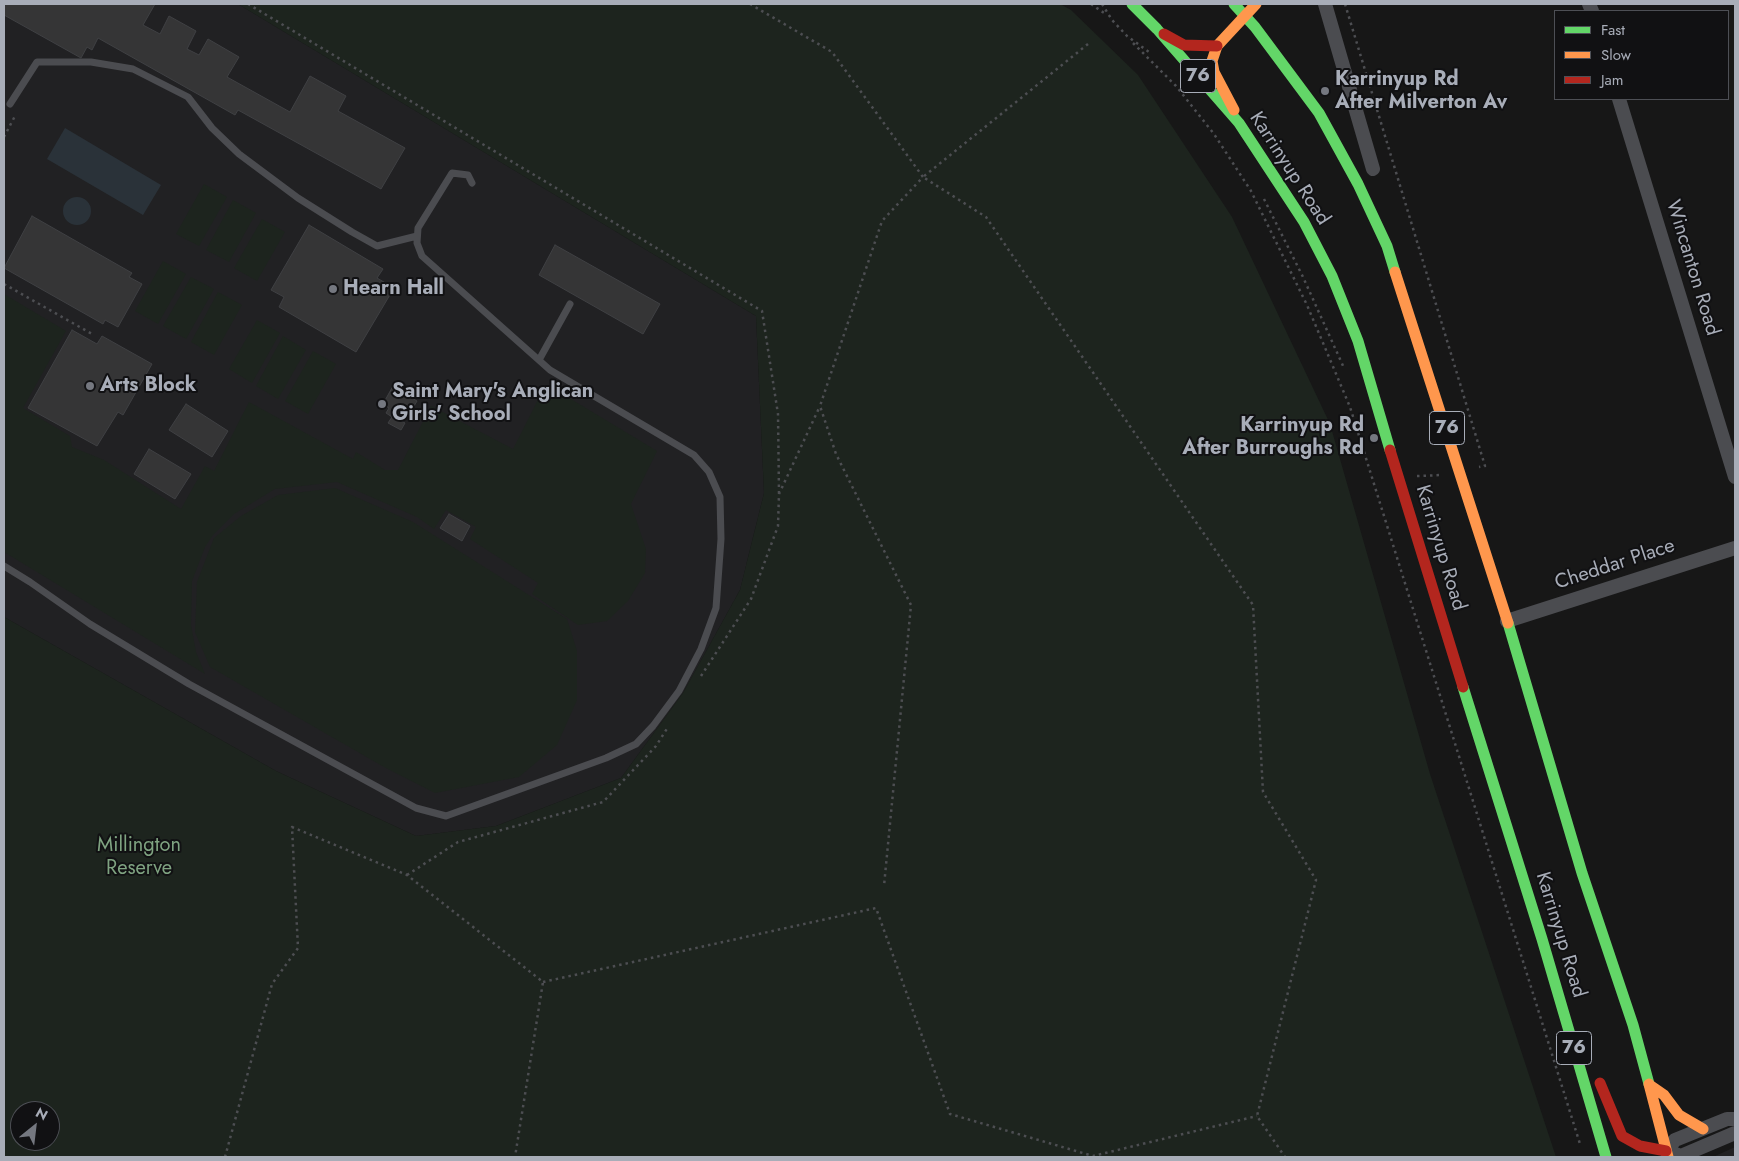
<!DOCTYPE html>
<html>
<head>
<meta charset="utf-8">
<style>
	body { margin:0 }
	#map { position:relative; width:1739px; height:1161px; overflow:hidden; background:#171717; font-family:Jost,sans-serif }
	canvas { display:block }
	.frame { position:absolute; inset:0; border:5px solid #a8adb8; pointer-events:none }
	.legend { position:absolute; left:1554px; top:10px; width:175px; height:90px; box-sizing:border-box; background:#111113; border:1px solid #4d4f55; margin:0; padding:6px 9px; list-style:none; font-size:15px; color:#a8adb8 }
	.legend li { display:flex; align-items:center; gap:10px; height:25px }
	.legend b { width:25px; border:1px solid #4d4f55 }
	.north { position:absolute; left:10px; top:1101px; width:50px; height:50px; box-sizing:border-box; background:#111113; border:1px solid #4d4f55; border-radius:50%; rotate:29deg; font-size:14px; font-weight:700; line-height:20px; text-align:center; color:#a8adb8 }
	.north::after { content:''; display:block; margin:auto; width:18px; height:22px; background:#757880; clip-path:polygon(50% 0,100% 100%,50% 72%,0 100%) }
</style>
</head>
<body>
<div id="map">
<canvas width="1739" height="1161"></canvas>
<div class="frame"></div>
<ul class="legend">
<li><b style="height:6px;background:#63d668"></b>Fast</li>
<li><b style="height:6px;background:#ff974d"></b>Slow</li>
<li><b style="height:6px;background:#b3261e"></b>Jam</li>
</ul>
<div class="north">N</div>
</div>
<script>
const ctx = document.querySelector('canvas').getContext('2d');
ctx.lineJoin = 'round';
function fill(path, color) {
  ctx.fillStyle = color;
  ctx.fill(path, 'evenodd');
}
function toPath(rows) {
  const path = new Path2D();
  for (const r of rows) {
    if (r.length === 3) {
      path.moveTo(r[0] + r[2], r[1]);
      path.arc(r[0], r[1], r[2], 0, 2 * Math.PI);
      continue;
    }
    path.moveTo(r[0], r[1]);
    for (let i = 2; i < r.length; i += 2) path.lineTo(r[i], r[i + 1]);
  }
  return path;
}
function strokePath(path, color, width, dash) {
  ctx.strokeStyle = color;
  ctx.lineWidth = width;
  ctx.lineCap = dash ? 'butt' : 'round';
  ctx.setLineDash(dash || []);
  ctx.stroke(path);
}
function write(font, color, halo, rows, align = 'center') {
  ctx.font = font + ' Jost,sans-serif';
  ctx.lineWidth = 4;
  ctx.setLineDash([]);
  ctx.textBaseline = 'middle';
  ctx.strokeStyle = halo;
  ctx.fillStyle = color;
  for (const [text, x, y, turn = 0] of rows) {
    ctx.save();
    ctx.translate(x, y);
    ctx.rotate((+turn || 0) * Math.PI / 180);
    ctx.textAlign = isNaN(turn) ? turn : align;
    if (halo) ctx.strokeText(text, 0, 0);
    ctx.fillText(text, 0, 0);
    ctx.restore();
  }
}
const built = toPath([
	[4,4,238,4,756,316,764,493,740,590,683,693,621,778,496,826,416,836,276,771,4,617],
	[1735,1147,1735,1157,1713,1157]
]);
const green = toPath([
	[238,4,1060,4,1071,10,1138,75,1232,217,1330,424,1430,774,1556,1157,4,1157,4,617,276,771,416,836,496,826,621,778,683,693,740,590,764,493,756,316],
	[20,1111,50,1111,50,1141,20,1141],
	[204,184,227,197,199,246,176,234],
	[233,200,256,213,229,262,206,250],
	[262,219,285,232,257,281,234,268],
	[163,261,186,274,158,324,135,311],
	[191,277,214,289,186,339,163,326],
	[218,292,242,305,214,355,191,342],
	[4,294,66,331,23,408,70,436,72,447,104,460,181,509,205,466,214,471,249,402,353,459,356,452,385,470,398,470,431,406,513,449,542,392,551,387,657,451,631,504,646,549,645,573,628,601,607,621,578,625,532,594,538,583,470,539,476,527,446,510,434,529,417,517,337,482,275,489,234,514,213,535,205,547,192,581,191,625,196,652,205,674,4,552],
	[257,320,280,333,252,383,229,369],
	[283,336,306,350,278,399,256,386],
	[313,351,336,364,308,414,285,401],
	[335,488,413,522,567,619,577,651,577,700,557,745,519,777,435,793,384,767,210,667,195,632,197,582,214,538,241,516,278,495]
]);
const water = toPath([
	[65,128,161,185,143,215,47,159],
	[77,211,14]
]);
const building = toPath([
	[4,4,155,4,143,25,160,34,169,16,196,31,187,49,199,55,208,39,239,57,227,77,290,112,310,76,346,96,338,111,405,148,381,189,238,110,235,115,98,38,92,50,87,47,81,58,4,15,4,4],
	[32,216,132,273,129,277,142,284,118,327,105,320,103,324,4,268,32,216],
	[309,225,383,269,377,278,394,288,356,352,279,307,284,297,271,290,309,225],
	[555,245,660,304,643,334,539,275,555,245],
	[72,330,97,344,102,336,152,364,123,415,118,412,97,446,28,408,72,330],
	[393,386,406,394,408,390,414,394,412,398,417,401,407,418,399,413,396,418,405,423,401,430,388,423,392,417,386,413,389,408,383,404,393,386],
	[186,404,228,431,212,457,169,430,186,404],
	[149,449,191,474,175,499,134,474,149,449],
	[449,514,470,526,462,541,440,528,449,514]
]);
const path = toPath([
	[248,4,762,311,778,414,779,494],
	[750,4,832,52,923,177,882,221,820,406,836,454,911,605,884,886],
	[1091,4,1107,15],
	[1102,4,1112,20,1127,36,1149,52],
	[1345,4,1485,466,1479,467],
	[1133,43,1176,86,1214,134,1251,191,1307,305,1350,407,1580,1144],
	[1088,44,923,177,986,217,1253,605,1263,792,1316,880,1257,1116,1285,1157],
	[4,137,16,114],
	[1264,199,1303,277,1344,368],
	[4,284,92,334],
	[1417,476,1442,475],
	[701,676,751,599,778,526,779,494,820,406],
	[407,875,458,842,603,802,656,746,668,727],
	[543,982,876,908,950,1114,1093,1156,1257,1116],
	[225,1157,272,984,298,948,292,827,407,875,543,982,515,1157]
]);
const lane = toPath([
	[10,104,37,62,91,62,133,69,188,97,212,128,239,154,298,198,352,232,377,246,417,236],
	[539,360,570,304],
	[4,566,30,582,90,624,189,684,416,808,446,816,606,758,636,744,653,726,679,691,701,649,716,608,721,539,720,497,709,472,694,455,550,370,422,256,417,243,418,228,452,173,468,175,472,183]
]);
const street = toPath([
	[1325,4,1373,169],
	[1589,4,1592,11],
	[1619,99,1735,477],
	[1507,621,1735,548],
	[1735,1119,1727,1119,1675,1140,1666,1151,1681,1156,1735,1133]
]);
const fast = toPath([
	[1132,4,1157,29,1239,123,1304,222,1332,276,1358,341,1390,450],
	[1234,4,1255,27,1319,113,1358,184,1387,246,1395,272],
	[1508,623,1582,873,1633,1025,1649,1084],
	[1463,687,1542,939,1606,1157]
]);
const slow = toPath([
	[1234,110,1214,72,1212,61,1217,46,1256,4],
	[1395,272,1508,623],
	[1649,1084,1668,1157],
	[1651,1086,1664,1095,1679,1115,1703,1129]
]);
const jam = toPath([
	[1164,34,1184,45,1217,46],
	[1390,450,1463,687],
	[1600,1083,1622,1136,1640,1146,1666,1151]
]);
const markers = [
	[1325,91,5,"#757880"],
	[333,289,5,"#757880"],
	[90,386,5,"#757880"],
	[382,404,5,"#757880"],
	[1374,438,5,"#757880"]
];
const shields = [
	[1198,76,35],
	[1447,428,35],
	[1574,1048,35]
];
const shieldNames = [
	["76",1198,76],
	["76",1447,428],
	["76",1574,1048]
];
const poiNames = [
	["Karrinyup Rd",1335,80],
	["After Milverton Av",1335,103],
	["Hearn Hall",343,289],
	["Arts Block",100,386],
	["Saint Mary's Anglican",392,392],
	["Girls' School",392,415],
	["Karrinyup Rd",1364,426,"right"],
	["After Burroughs Rd",1364,449,"right"]
];
const streetNames = [
	["Karrinyup Road",1289,169,57],
	["Wincanton Road",1692,268,73],
	["Karrinyup Road",1440,548,73],
	["Cheddar Place",1615,565,-18],
	["Karrinyup Road",1560,935,73]
];
const parkNames = [
	["Millington",139,846],
	["Reserve",139,869]
];
fill(built, '#212123');
fill(green, '#1d241e');
fill(water, '#2a3239');
fill(building, '#353536');
strokePath(building, '#3f4043', 1);
strokePath(path, '#4d4e52', 2.5, [2.5, 4]);
strokePath(lane, '#4b4c50', 7);
strokePath(street, '#4b4c50', 14);
strokePath(fast, '#63d668', 11);
strokePath(slow, '#ff974d', 11);
strokePath(jam, '#b3261e', 11);
for (const [x, y, r, color] of markers) {
  const dot = new Path2D();
  dot.arc(x, y, r, 0, 2 * Math.PI);
  ctx.fillStyle = color;
  ctx.fill(dot);
  strokePath(dot, '#111113', 2);
}
for (const [x, y, w] of shields) {
  const box = new Path2D();
  box.roundRect(x - w / 2, y - 16.5, w, 33, 4);
  ctx.fillStyle = '#111113';
  ctx.fill(box);
  strokePath(box, '#a8adb8', 1);
}
write('bold 19px', '#a8adb8', null, shieldNames);
write('bold 20px', '#a8adb8', '#111113', poiNames, 'left');
write('20px', '#a8adb8', '#111113', streetNames);
write('20px', '#7fa381', '#111113', parkNames);
</script>
</body>
</html>
